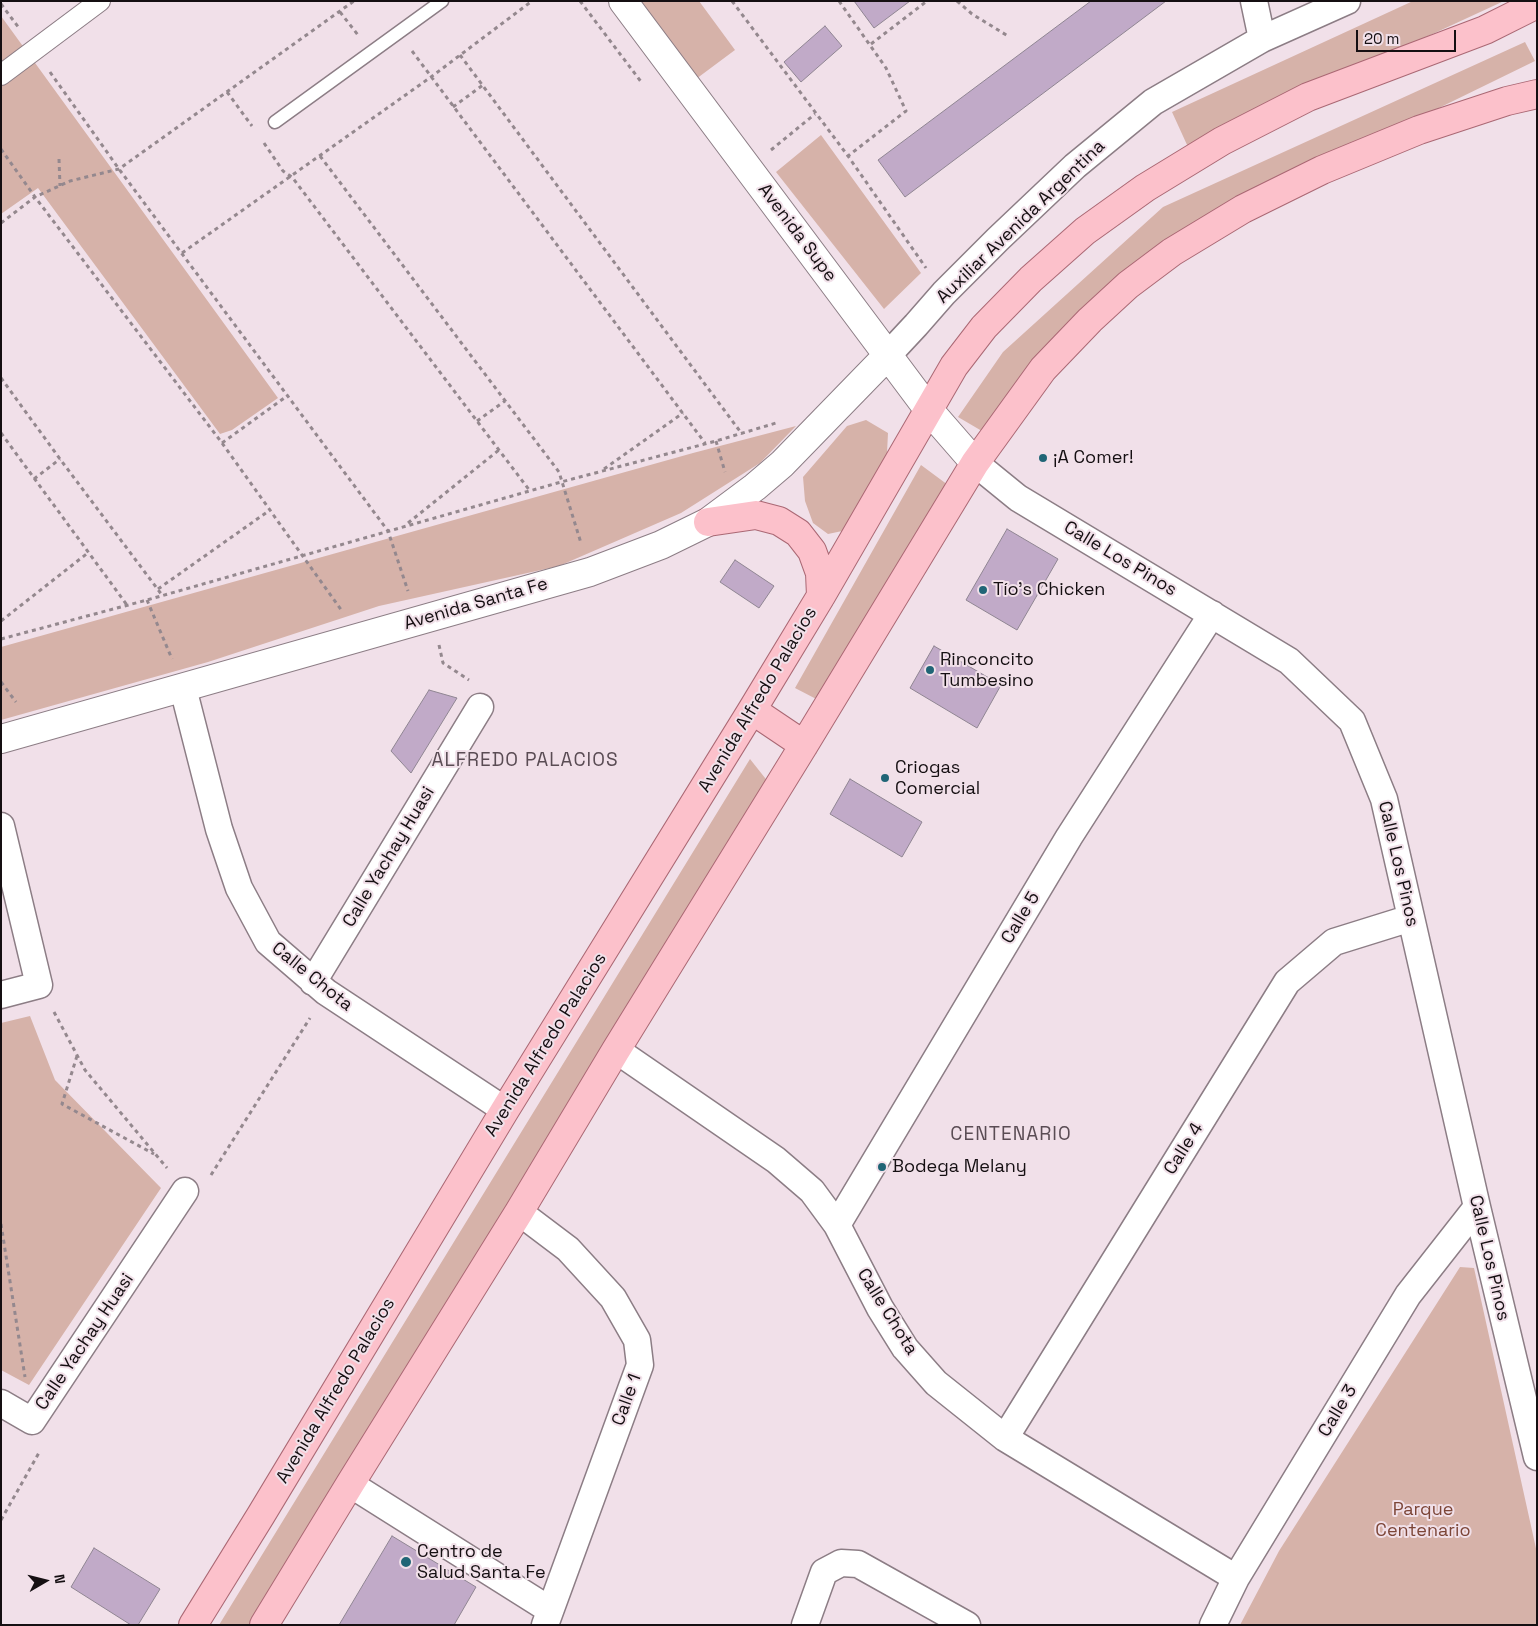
<!DOCTYPE html>
<html>
<head>
<meta charset="utf-8">
<style>
	body { margin:0 }
	#map { position:relative; width:1538px; height:1626px; overflow:hidden; background:#f1e0e9; font-family:"Space Grotesk",sans-serif }
	canvas { display:block }
	.frame { position:absolute; inset:0; border:2px solid #150f12; pointer-events:none }
	.north { position:absolute; left:20px; top:1556px; width:50px; height:50px; -webkit-text-stroke:4px #f1e0e9; paint-order:stroke; rotate:82deg; font-size:14px; font-weight:700; line-height:20px; text-align:center; color:#150f12 }
	.north::after { content:''; display:block; margin:auto; width:18px; height:22px; background:#150f12; clip-path:polygon(50% 0,100% 100%,50% 72%,0 100%) }
	.scale { position:absolute; left:1356px; top:30px; width:100px; height:22px; box-sizing:border-box; border:2px solid #150f12; border-top:0; padding-left:6px; font-size:15px; line-height:18px; white-space:nowrap; color:#150f12; -webkit-text-stroke:4px #f1e0e9; paint-order:stroke }
</style>
</head>
<body>
<div id="map">
<canvas width="1538" height="1626"></canvas>
<div class="frame"></div>
<div class="north">N</div>
<div class="scale">20 m</div>
</div>
<script>
const ctx = document.querySelector('canvas').getContext('2d');
ctx.lineJoin = 'round';
function fill(path, color) {
  ctx.fillStyle = color;
  ctx.fill(path, 'evenodd');
}
function toPath(rows) {
  const path = new Path2D();
  for (const r of rows) {
    path.moveTo(r[0], r[1]);
    for (let i = 2; i < r.length; i += 2) path.lineTo(r[i], r[i + 1]);
  }
  return path;
}
function strokePath(path, color, width, dash) {
  ctx.strokeStyle = color;
  ctx.lineWidth = width;
  ctx.lineCap = dash ? 'butt' : 'round';
  ctx.setLineDash(dash || []);
  ctx.stroke(path);
}
function write(font, color, halo, rows, align = 'center') {
  ctx.font = font + ' "Space Grotesk",sans-serif';
  ctx.lineWidth = 4;
  ctx.setLineDash([]);
  ctx.textBaseline = 'middle';
  ctx.strokeStyle = halo;
  ctx.fillStyle = color;
  for (const [text, x, y, turn = 0] of rows) {
    ctx.save();
    ctx.translate(x, y);
    ctx.rotate((+turn || 0) * Math.PI / 180);
    ctx.textAlign = isNaN(turn) ? turn : align;
    if (halo) ctx.strokeText(text, 0, 0);
    ctx.fillText(text, 0, 0);
    ctx.restore();
  }
}
const green = toPath([
	[639,1,699,1,735,50,696,79],
	[1413,1,1504,1,1188,147,1172,112],
	[1,16,278,398,232,430,220,434,38,188,1,214],
	[1525,42,1535,61,1189,230,987,434,958,417,1003,352,1163,207],
	[821,135,921,273,884,309,776,172],
	[866,420,888,433,887,453,847,530,828,534,813,523,805,501,803,477,847,426],
	[796,426,760,463,681,513,559,566,379,606,208,662,1,720,1,647,693,453],
	[921,465,948,485,822,702,795,688],
	[750,759,769,783,251,1625,219,1625],
	[30,1016,55,1080,161,1188,29,1385,1,1370,1,1023],
	[1460,1267,1474,1268,1537,1553,1537,1625,1240,1625,1279,1551]
]);
const building = toPath([
	[854,1,910,1,874,28,854,1],
	[1091,1,1166,1,905,197,878,160,1091,1],
	[825,26,842,46,801,82,784,62,825,26],
	[1007,529,1058,559,1017,630,966,600,1007,529],
	[735,560,774,586,759,608,720,582,735,560],
	[934,646,1001,685,977,728,910,688,934,646],
	[429,690,457,698,411,773,391,751,429,690],
	[850,779,922,822,902,857,830,814,850,779],
	[392,1536,476,1587,454,1625,339,1625,392,1536],
	[94,1548,160,1589,138,1625,131,1625,71,1587,94,1548]
]);
const path = toPath([
	[580,1,642,83],
	[732,1,848,156,926,268],
	[839,1,886,68,906,111,848,156],
	[957,1,972,14,1008,36],
	[1,4,19,28],
	[340,12,358,35],
	[871,44,927,1],
	[412,51,705,443],
	[460,55,742,434],
	[50,72,119,169,388,531,408,591],
	[227,92,252,126],
	[453,107,483,85],
	[264,143,283,171,292,177,530,491],
	[1,149,35,197,222,443,342,611],
	[771,150,815,114],
	[320,156,559,472,581,543],
	[59,159,60,186],
	[1,223,35,197,70,181,119,169,354,1],
	[182,253,431,77,532,1],
	[1,378,60,459,162,595],
	[477,421,505,401],
	[1,433,127,605],
	[716,441,725,472],
	[222,443,287,396],
	[604,469,683,413],
	[34,479,60,459],
	[408,523,499,450],
	[158,589,270,510],
	[147,600,172,659],
	[1,621,89,552],
	[1,639,147,600,561,482,716,441,776,423],
	[439,645,443,663,469,680],
	[1,682,16,702],
	[54,1012,85,1070,167,1168],
	[77,1056,62,1104,154,1154],
	[211,1175,310,1018],
	[1,1224,25,1377],
	[1,1520,40,1451]
]);
const service = toPath([
	[275,122,442,1]
]);
const pedestrian = toPath([
	[1,75,100,1]
]);
const minor = toPath([
	[1254,1,1262,39],
	[888,355,916,325,944,293,998,239,1075,166,1153,102,1262,39,1347,1],
	[975,463,1018,498,1289,661,1352,721,1384,799,1477,1207,1537,1457],
	[183,688,219,829,239,888,268,942,326,992,505,1110],
	[1,826,39,985,1,995],
	[313,982,480,707],
	[616,1050,776,1160,812,1191,837,1225,880,1308,905,1348,936,1383,1005,1438,1236,1578],
	[519,1212,568,1249,613,1298,637,1340,640,1365,545,1625],
	[837,1225,1069,837,1212,614],
	[1,1403,32,1421,185,1191],
	[1005,1438,1287,982,1334,942,1411,918],
	[350,1484,550,1610],
	[805,1625,824,1572,841,1563,858,1564,967,1625],
	[1213,1625,1236,1578,1408,1295,1477,1207]
]);
const tertiary = toPath([
	[623,1,928,409,975,463],
	[1,739,590,572,661,545,708,522,755,487,782,464,888,355]
]);
const primary = toPath([
	[708,522,756,515,779,521,798,533,812,551,820,573,821,596],
	[752,710,804,745],
	[193,1625,261,1515,505,1110,752,710,821,596,954,366,984,327,1031,279,1085,231,1145,188,1222,141,1308,97,1485,30,1537,4],
	[264,1625,350,1484,519,1212,616,1050,804,745,975,463,1043,369,1090,320,1128,285,1172,252,1243,209,1322,170,1419,130,1507,101,1537,94]
]);
const markers = [
	[1043,458,5,"#206576"],
	[983,590,5,"#206576"],
	[930,670,5,"#206576"],
	[885,778,5,"#206576"],
	[882,1167,5,"#206576"],
	[406,1562,6,"#206576"]
];
const streetNames = [
	["Auxiliar Avenida Argentina",1021,222,-44],
	["Avenida Supe",797,233,53],
	["Calle Los Pinos",1120,559,31],
	["Avenida Santa Fe",476,604,-16],
	["Avenida Alfredo Palacios",758,700,-59],
	["Calle Yachay Huasi",389,857,-59],
	["Calle Los Pinos",1398,864,77],
	["Calle 5",1021,918,-59],
	["Calle Chota",312,977,39],
	["Avenida Alfredo Palacios",546,1045,-58],
	["Calle 4",1184,1149,-58],
	["Calle Los Pinos",1489,1258,77],
	["Calle Chota",887,1312,58],
	["Calle Yachay Huasi",85,1342,-56],
	["Avenida Alfredo Palacios",336,1391,-59],
	["Calle 1",627,1400,-70],
	["Calle 3",1338,1411,-59]
];
const poiNames = [
	["¡A Comer!",1053,458],
	["Tío's Chicken",993,590],
	["Rinconcito",940,660],
	["Tumbesino",940,681],
	["Criogas",895,768],
	["Comercial",895,789],
	["Bodega Melany",892,1167],
	["Centro de",417,1552],
	["Salud Santa Fe",417,1573]
];
const parkNames = [
	["Parque",1423,1510],
	["Centenario",1423,1531]
];
const neighbourhoodNames = [
	["ALFREDO PALACIOS",525,761],
	["CENTENARIO",1011,1135]
];
fill(green, '#d6b2a9');
fill(building, '#c1aac8');
strokePath(building, '#8f8592', 1);
strokePath(service, '#8c7d85', 15);
strokePath(pedestrian, '#8c7d85', 22);
strokePath(minor, '#8c7d85', 29);
strokePath(tertiary, '#8c7d85', 30);
strokePath(primary, '#aa6874', 30);
strokePath(path, '#94888e', 3, [4, 4]);
strokePath(service, '#fff', 12);
strokePath(pedestrian, '#fff', 20);
strokePath(minor, '#fff', 26);
strokePath(tertiary, '#fff', 28);
strokePath(primary, '#fcc1cb', 28);
for (const [x, y, r, color] of markers) {
  const dot = new Path2D();
  dot.arc(x, y, r, 0, 2 * Math.PI);
  ctx.fillStyle = color;
  ctx.fill(dot);
  strokePath(dot, '#f1e0e9', 2);
}
write('18px', '#150f12', '#f1e0e9', streetNames);
write('18px', '#150f12', '#f1e0e9', poiNames, 'left');
write('18px', '#7c4537', '#f1e0e9', parkNames);
ctx.letterSpacing = '1px';
write('19px', '#5a4c54', '#f1e0e9', neighbourhoodNames);
ctx.letterSpacing = '0px';
</script>
</body>
</html>
